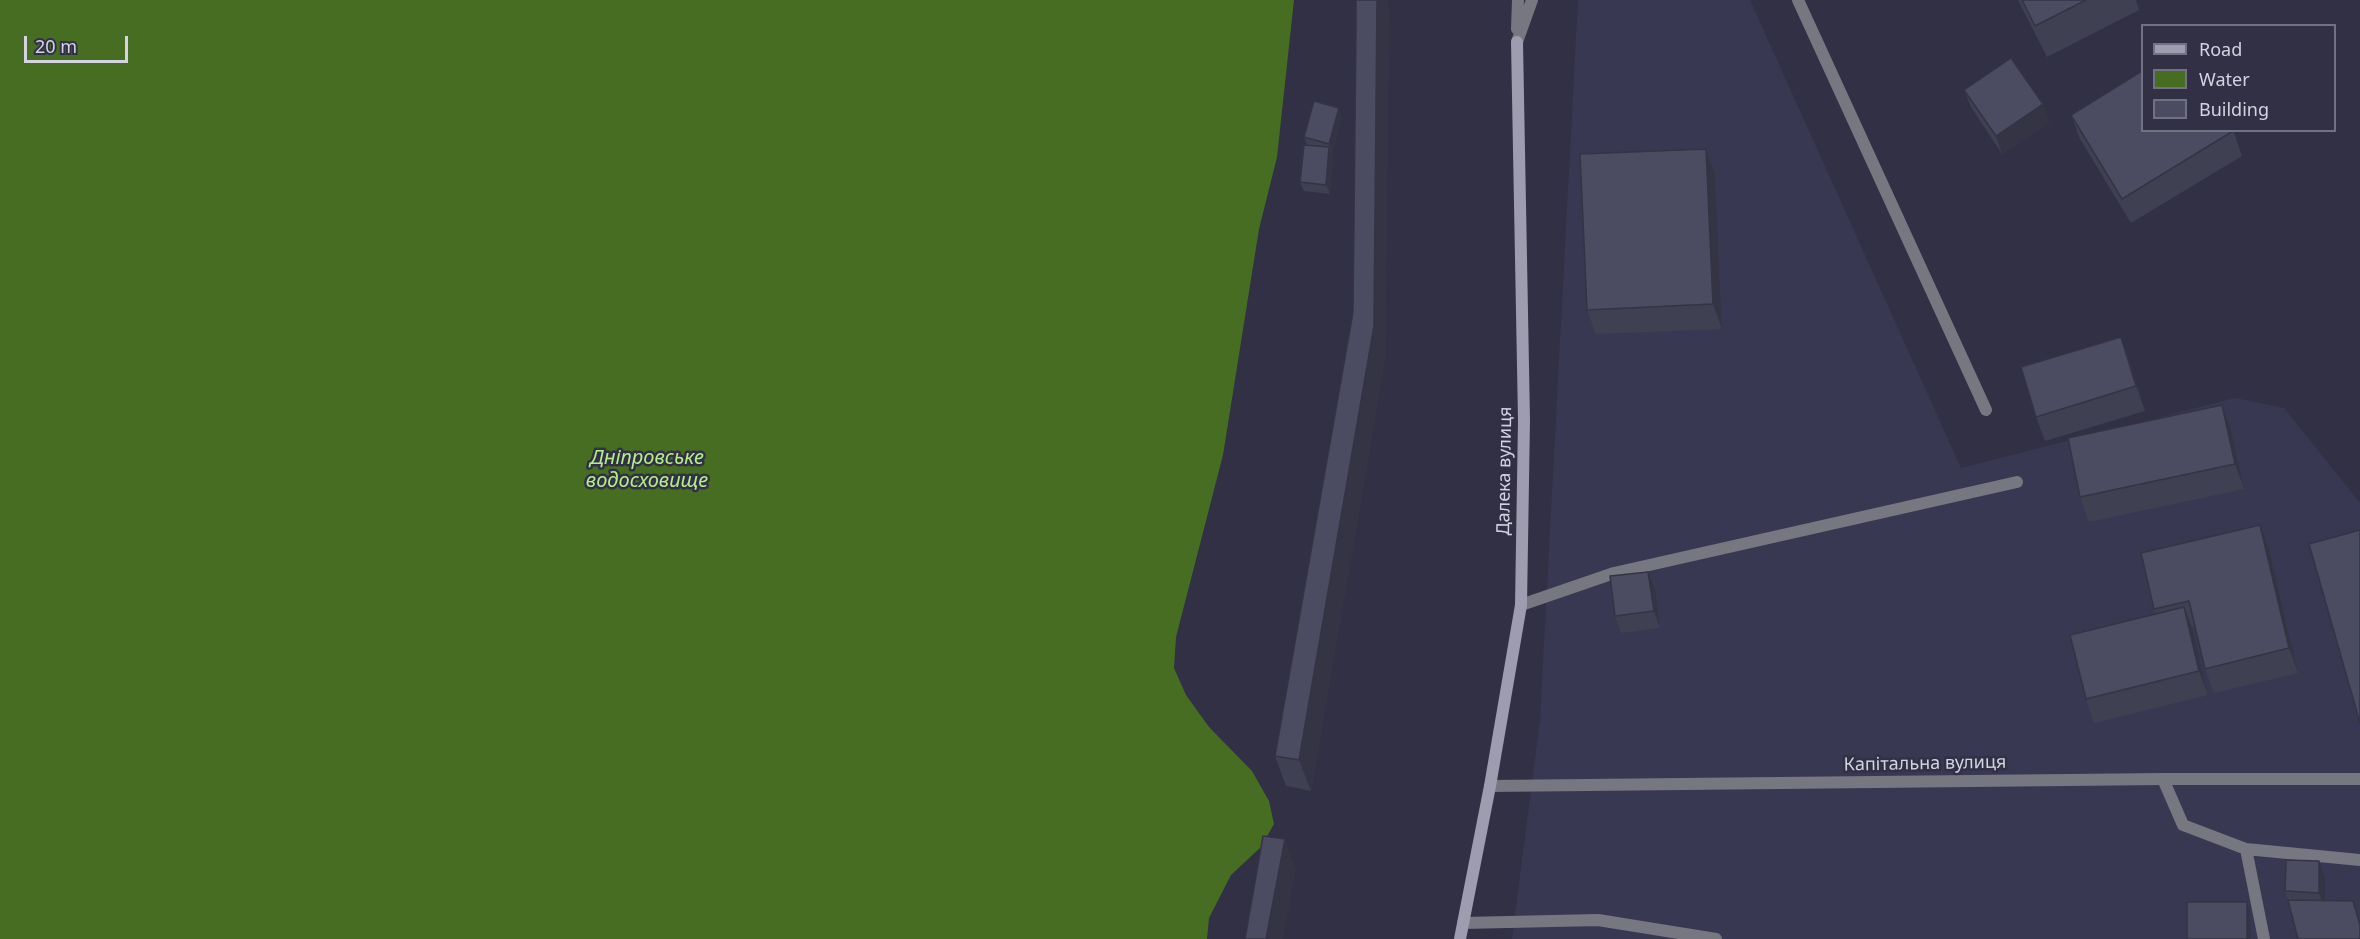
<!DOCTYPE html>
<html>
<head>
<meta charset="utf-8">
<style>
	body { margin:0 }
	#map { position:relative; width:2360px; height:939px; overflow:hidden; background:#313045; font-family:"Noto Sans",sans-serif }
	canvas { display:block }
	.legend { position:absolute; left:2141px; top:24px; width:195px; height:108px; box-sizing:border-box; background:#313045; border:2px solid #727183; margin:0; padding:8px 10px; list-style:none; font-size:18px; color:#d3d3e1 }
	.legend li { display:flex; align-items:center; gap:12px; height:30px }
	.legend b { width:30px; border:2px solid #727183 }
	.scale { position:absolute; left:24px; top:36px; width:104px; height:27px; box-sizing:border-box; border:3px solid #d3d3e1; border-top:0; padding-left:8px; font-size:18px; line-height:21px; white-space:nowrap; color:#d3d3e1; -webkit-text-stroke:4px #313045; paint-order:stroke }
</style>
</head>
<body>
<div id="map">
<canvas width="2360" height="939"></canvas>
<ul class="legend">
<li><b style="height:8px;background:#9e9daf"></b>Road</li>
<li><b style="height:16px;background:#476d23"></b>Water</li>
<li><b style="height:16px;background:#4b4b61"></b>Building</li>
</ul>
<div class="scale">20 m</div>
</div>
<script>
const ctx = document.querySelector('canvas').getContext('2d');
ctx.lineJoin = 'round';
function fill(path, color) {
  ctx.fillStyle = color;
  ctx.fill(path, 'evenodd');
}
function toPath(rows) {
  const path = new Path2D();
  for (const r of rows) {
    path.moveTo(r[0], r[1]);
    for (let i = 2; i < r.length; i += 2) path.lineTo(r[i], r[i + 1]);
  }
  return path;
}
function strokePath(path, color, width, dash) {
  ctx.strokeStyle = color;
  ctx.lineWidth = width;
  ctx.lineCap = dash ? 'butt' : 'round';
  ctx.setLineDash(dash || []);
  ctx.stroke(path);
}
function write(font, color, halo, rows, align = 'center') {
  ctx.font = font + ' "Noto Sans",sans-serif';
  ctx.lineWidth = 5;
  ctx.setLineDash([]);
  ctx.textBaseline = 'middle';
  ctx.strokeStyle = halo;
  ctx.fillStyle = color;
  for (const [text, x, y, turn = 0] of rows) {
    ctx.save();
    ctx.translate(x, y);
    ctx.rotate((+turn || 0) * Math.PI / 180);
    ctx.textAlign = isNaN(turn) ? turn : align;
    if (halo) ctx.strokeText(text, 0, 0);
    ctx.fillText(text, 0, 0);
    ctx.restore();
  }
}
const built = toPath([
	[1578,0,1750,0,1961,468,2235,398,2284,408,2360,503,2360,939,1512,939,1540,720]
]);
const water = toPath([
	[0,0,1294,0,1277,157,1259,229,1223,455,1176,637,1174,668,1186,695,1209,727,1252,771,1269,801,1274,824,1261,847,1231,875,1209,918,1207,939,0,939]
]);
const lane = toPath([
	[1798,0,1986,410],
	[1521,605,1614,573,2017,482],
	[2163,779,2183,825,2246,849,2360,860],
	[2246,849,2264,939],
	[1463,923,1598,920,1716,939]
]);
const street = toPath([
	[1517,29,1518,0],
	[1517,42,1532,0],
	[1490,786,2163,779,2360,779]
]);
const secondary = toPath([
	[1460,939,1490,786,1521,605,1524,420,1517,42]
]);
const wall = toPath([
	[2018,0,2136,0,2139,10,2047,57],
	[1389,12,1385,357,1311,791,1286,786,1275,756,1353,312,1356,29],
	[1964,90,2043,104,2049,122,2002,154,1971,107],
	[2071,115,2233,130,2242,156,2131,223,2080,139],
	[1342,117,1332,153,1331,153,1333,156,1330,194,1304,191,1300,182,1307,145,1304,137],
	[1706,149,1715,174,1722,329,1596,334,1587,310],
	[2130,361,2145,411,2045,441,2036,417],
	[2231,429,2244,489,2089,522,2080,497],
	[2260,525,2269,549,2298,673,2214,693,2205,669,2195,626,2191,627,2208,695,2094,723,2086,699,2156,614,2154,609],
	[1655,589,1660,628,1621,633,1615,616],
	[2325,878,2325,900,2356,910,2288,900,2285,891]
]);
const shadedWall = toPath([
	[1377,0,1388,0,1389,12,1385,357,1311,791,1299,760,1374,326],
	[2043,104,2049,122,2002,154,1996,136],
	[1339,108,1342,117,1332,153,1329,144],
	[1329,147,1333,156,1330,194,1326,185],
	[1706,149,1715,174,1722,329,1713,304],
	[2121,337,2130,361,2145,411,2136,386],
	[2222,405,2231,429,2244,489,2235,464],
	[2260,525,2269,549,2298,673,2289,648],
	[1648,572,1655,589,1660,628,1654,611],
	[2184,607,2193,631,2208,695,2199,671],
	[1285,839,1296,870,1283,939,1266,939],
	[2319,861,2325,878,2325,910,2319,893],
	[2247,902,2250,911,2251,939,2247,939]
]);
const building = toPath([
	[1356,0,1377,0,1374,326,1299,760,1275,756,1353,312,1356,29,1356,0],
	[2022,0,2086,0,2035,26,2022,0],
	[2011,58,2043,104,1996,136,1964,90,2011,58],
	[2142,71,2142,130,2233,130,2233,131,2122,199,2071,115,2142,71],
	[1314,101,1339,108,1329,144,1304,137,1314,101],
	[1304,145,1329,147,1326,185,1300,182,1304,145],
	[1706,149,1713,304,1587,310,1580,154,1706,149],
	[2121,337,2136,386,2036,417,2021,367,2121,337],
	[2222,405,2235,464,2080,497,2068,438,2222,405],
	[2260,525,2289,648,2205,669,2189,601,2154,609,2141,553,2260,525],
	[2360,530,2360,723,2309,544,2360,530],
	[1648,572,1654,611,1615,616,1610,576,1648,572],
	[2184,607,2199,671,2086,699,2070,635,2184,607],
	[1263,836,1285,839,1266,939,1245,939,1263,836],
	[2286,860,2319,861,2319,893,2285,891,2286,860],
	[2288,900,2353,901,2360,925,2360,939,2298,939,2288,900],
	[2187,902,2247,902,2247,939,2187,939,2187,902]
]);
const streetNames = [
	["Далека вулиця",1505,471,-89],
	["Капітальна вулиця",1925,764,-1]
];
const waterNames = [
	["Дніпровське",647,458],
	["водосховище",647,481]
];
fill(built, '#393853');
fill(water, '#476d23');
strokePath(lane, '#777782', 12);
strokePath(street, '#777782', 12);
strokePath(secondary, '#9e9daf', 12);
fill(wall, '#404053');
fill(shadedWall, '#343444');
fill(building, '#4b4b61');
strokePath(building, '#343444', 1.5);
write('18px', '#d3d3e1', '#313045', streetNames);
write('italic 20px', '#b5ed88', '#313045', waterNames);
</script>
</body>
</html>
